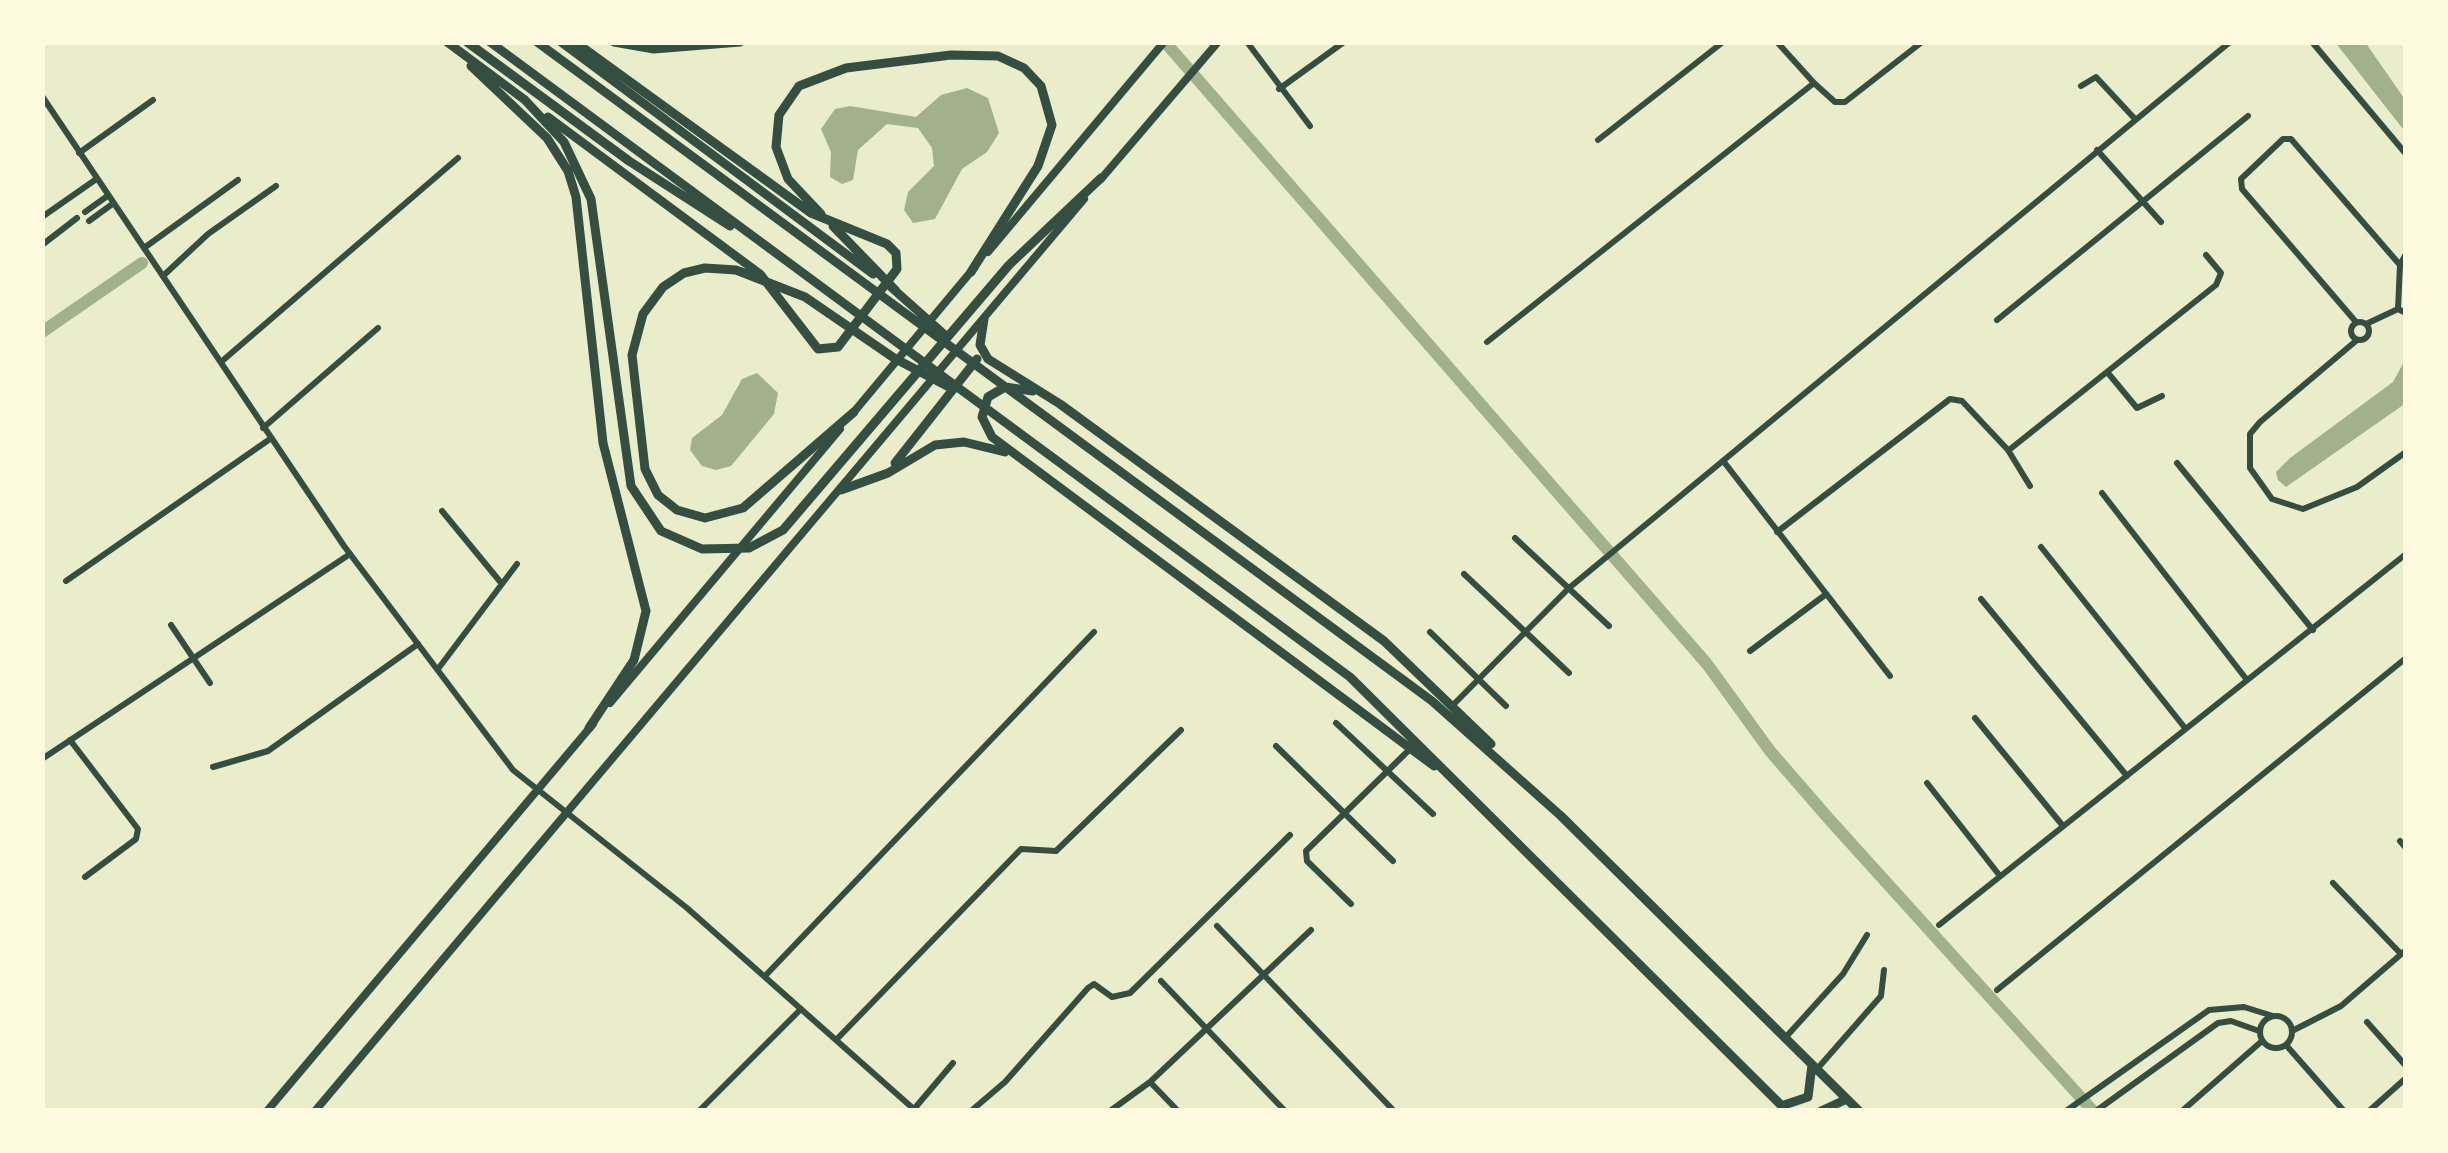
<!DOCTYPE html>
<html>
<head>
<meta charset="utf-8">
<style>
	body { margin:0 }
	#map { position:relative; width:2448px; height:1153px; overflow:hidden; background:#e9edc9; font-family:"Source Sans 3",sans-serif }
	canvas { display:block }
	.frame { position:absolute; inset:0; border:45px solid #fefae0; pointer-events:none }
</style>
</head>
<body>
<div id="map">
<canvas width="2448" height="1153"></canvas>
<div class="frame"></div>
</div>
<script>
const ctx = document.querySelector('canvas').getContext('2d');
ctx.lineJoin = 'round';
function fill(path, color) {
  ctx.fillStyle = color;
  ctx.fill(path, 'evenodd');
}
function toPath(rows) {
  const path = new Path2D();
  for (const r of rows) {
    if (r.length === 3) {
      path.moveTo(r[0] + r[2], r[1]);
      path.arc(r[0], r[1], r[2], 0, 2 * Math.PI);
      continue;
    }
    path.moveTo(r[0], r[1]);
    for (let i = 2; i < r.length; i += 2) path.lineTo(r[i], r[i + 1]);
  }
  return path;
}
function strokePath(path, color, width, dash) {
  ctx.strokeStyle = color;
  ctx.lineWidth = width;
  ctx.lineCap = dash ? 'butt' : 'round';
  ctx.setLineDash(dash || []);
  ctx.stroke(path);
}
const water = toPath([
	[2335,42,2365,42,2406,101,2406,133],
	[967,88,988,98,999,133,987,152,962,169,935,219,913,223,904,210,908,192,934,166,932,148,918,128,887,124,858,150,853,180,842,184,830,177,831,152,821,129,835,109,850,106,916,117,941,95],
	[2406,358,2406,403,2286,487,2278,480,2276,472,2290,458,2393,382],
	[757,373,778,393,774,414,731,466,716,470,702,466,690,450,692,438,722,415,742,379]
]);
const canal = toPath([
	[1165,42,1707,664,1770,751,1829,819,2093,1111],
	[42,332,142,263]
]);
const minor = toPath([
	[1247,42,1310,126],
	[1777,42,1814,83],
	[2312,42,2406,154],
	[2081,86,2096,77,2135,119],
	[1279,89,1344,42],
	[1598,140,1723,42],
	[2097,150,2161,222],
	[79,153,153,100],
	[85,212,106,197],
	[42,217,95,180],
	[89,221,111,205],
	[42,245,77,218],
	[144,248,238,180],
	[2406,254,2400,265,2398,309,2406,313],
	[163,276,208,234,276,186],
	[1997,320,2248,116],
	[2360,331,9],
	[2356,322,2242,189,2241,179,2283,139,2291,139,2400,265],
	[2366,324,2398,309],
	[2357,340,2260,422,2250,434,2250,468,2272,499,2303,509,2357,487,2406,452],
	[1487,342,1814,83,1835,102,1845,102,1922,42],
	[221,362,458,158],
	[2108,373,2137,408,2162,396],
	[263,428,378,328],
	[2009,450,2216,285,2221,273,2206,255],
	[1724,462,1890,676],
	[2177,463,2313,630],
	[2102,493,2247,680],
	[442,511,502,584],
	[1777,532,1950,399,1962,401,2008,450,2030,486],
	[1515,538,1609,626],
	[2041,547,2185,728],
	[1464,574,1569,673],
	[66,581,270,439],
	[1981,599,2127,776],
	[171,625,210,683],
	[1430,632,1506,706],
	[1750,651,1825,595],
	[438,669,517,564],
	[1454,704,1569,588,2230,42],
	[1975,718,2063,826],
	[1336,723,1433,814],
	[70,740,138,829,136,839,85,877],
	[1276,746,1393,861],
	[42,759,350,554],
	[213,767,268,751,418,644],
	[1927,783,2000,876],
	[2400,841,2406,848],
	[2333,883,2401,954],
	[1351,904,1307,861,1306,851,1410,749],
	[1939,925,2406,554],
	[1217,926,1394,1111],
	[765,976,1094,632],
	[1161,981,1285,1111],
	[1997,990,2406,658],
	[2276,1032,16],
	[2367,1022,2406,1066],
	[2292,1031,2341,1006,2406,950],
	[1785,1038,1843,974,1867,935],
	[837,1039,1021,849,1056,851,1181,730],
	[2286,1045,2344,1111],
	[1818,1068,1881,996,1884,970],
	[1151,1083,1178,1111],
	[914,1109,953,1063],
	[699,1111,801,1009],
	[971,1111,1005,1082,1088,988,1094,984,1112,997,1130,993,1290,835],
	[1110,1111,1150,1082,1311,930],
	[2066,1111,2209,1010,2244,1007,2273,1016],
	[2096,1111,2218,1023,2231,1021,2259,1031],
	[2182,1111,2262,1041],
	[2369,1111,2406,1078]
]);
const tertiary = toPath([
	[42,96,344,546,513,770,687,908,916,1111]
]);
const secondary = toPath([
	[1101,179,1218,42],
	[988,252,1164,42],
	[853,413,974,268],
	[610,703,840,429],
	[267,1111,593,724],
	[315,1111,1084,199]
]);
const primary = toPath([
	[447,42,525,100],
	[467,42,629,161,730,226],
	[490,42,1350,677,1787,1111],
	[537,42,1432,701,1561,816,1859,1111],
	[561,42,873,274],
	[614,42,654,49,740,42],
	[471,66,547,138,568,171,576,197,603,443,646,611,634,660,589,728],
	[524,99,564,142,591,199,631,486,661,531,702,549,749,548,783,530,1009,265,1101,178],
	[548,117,760,274,818,349,838,347,897,269,896,253,887,244,811,213,575,42],
	[821,214,788,179,776,147,779,115,799,86,846,68,951,55,998,56,1024,68,1041,86,1052,125,1038,166,971,272],
	[833,226,896,291],
	[891,287,946,336],
	[984,319,980,345,988,359,1060,404,1384,641,1491,744],
	[1033,391,1005,387,988,397,982,417,992,437,1434,766],
	[854,412,743,508,705,518,677,510,658,495,645,469,632,355,643,314,663,287,684,273,705,268,736,270,805,297,894,358,949,387],
	[895,463,977,359],
	[841,490,888,473,935,445,964,442,1005,452],
	[1784,1105,1808,1097,1812,1065],
	[1821,1111,1847,1099]
]);
fill(water, '#a3b18a');
strokePath(canal, '#a3b18a', 12);
strokePath(minor, '#344e41', 6);
strokePath(tertiary, '#344e41', 6);
strokePath(secondary, '#344e41', 8);
strokePath(primary, '#344e41', 9);
</script>
</body>
</html>
